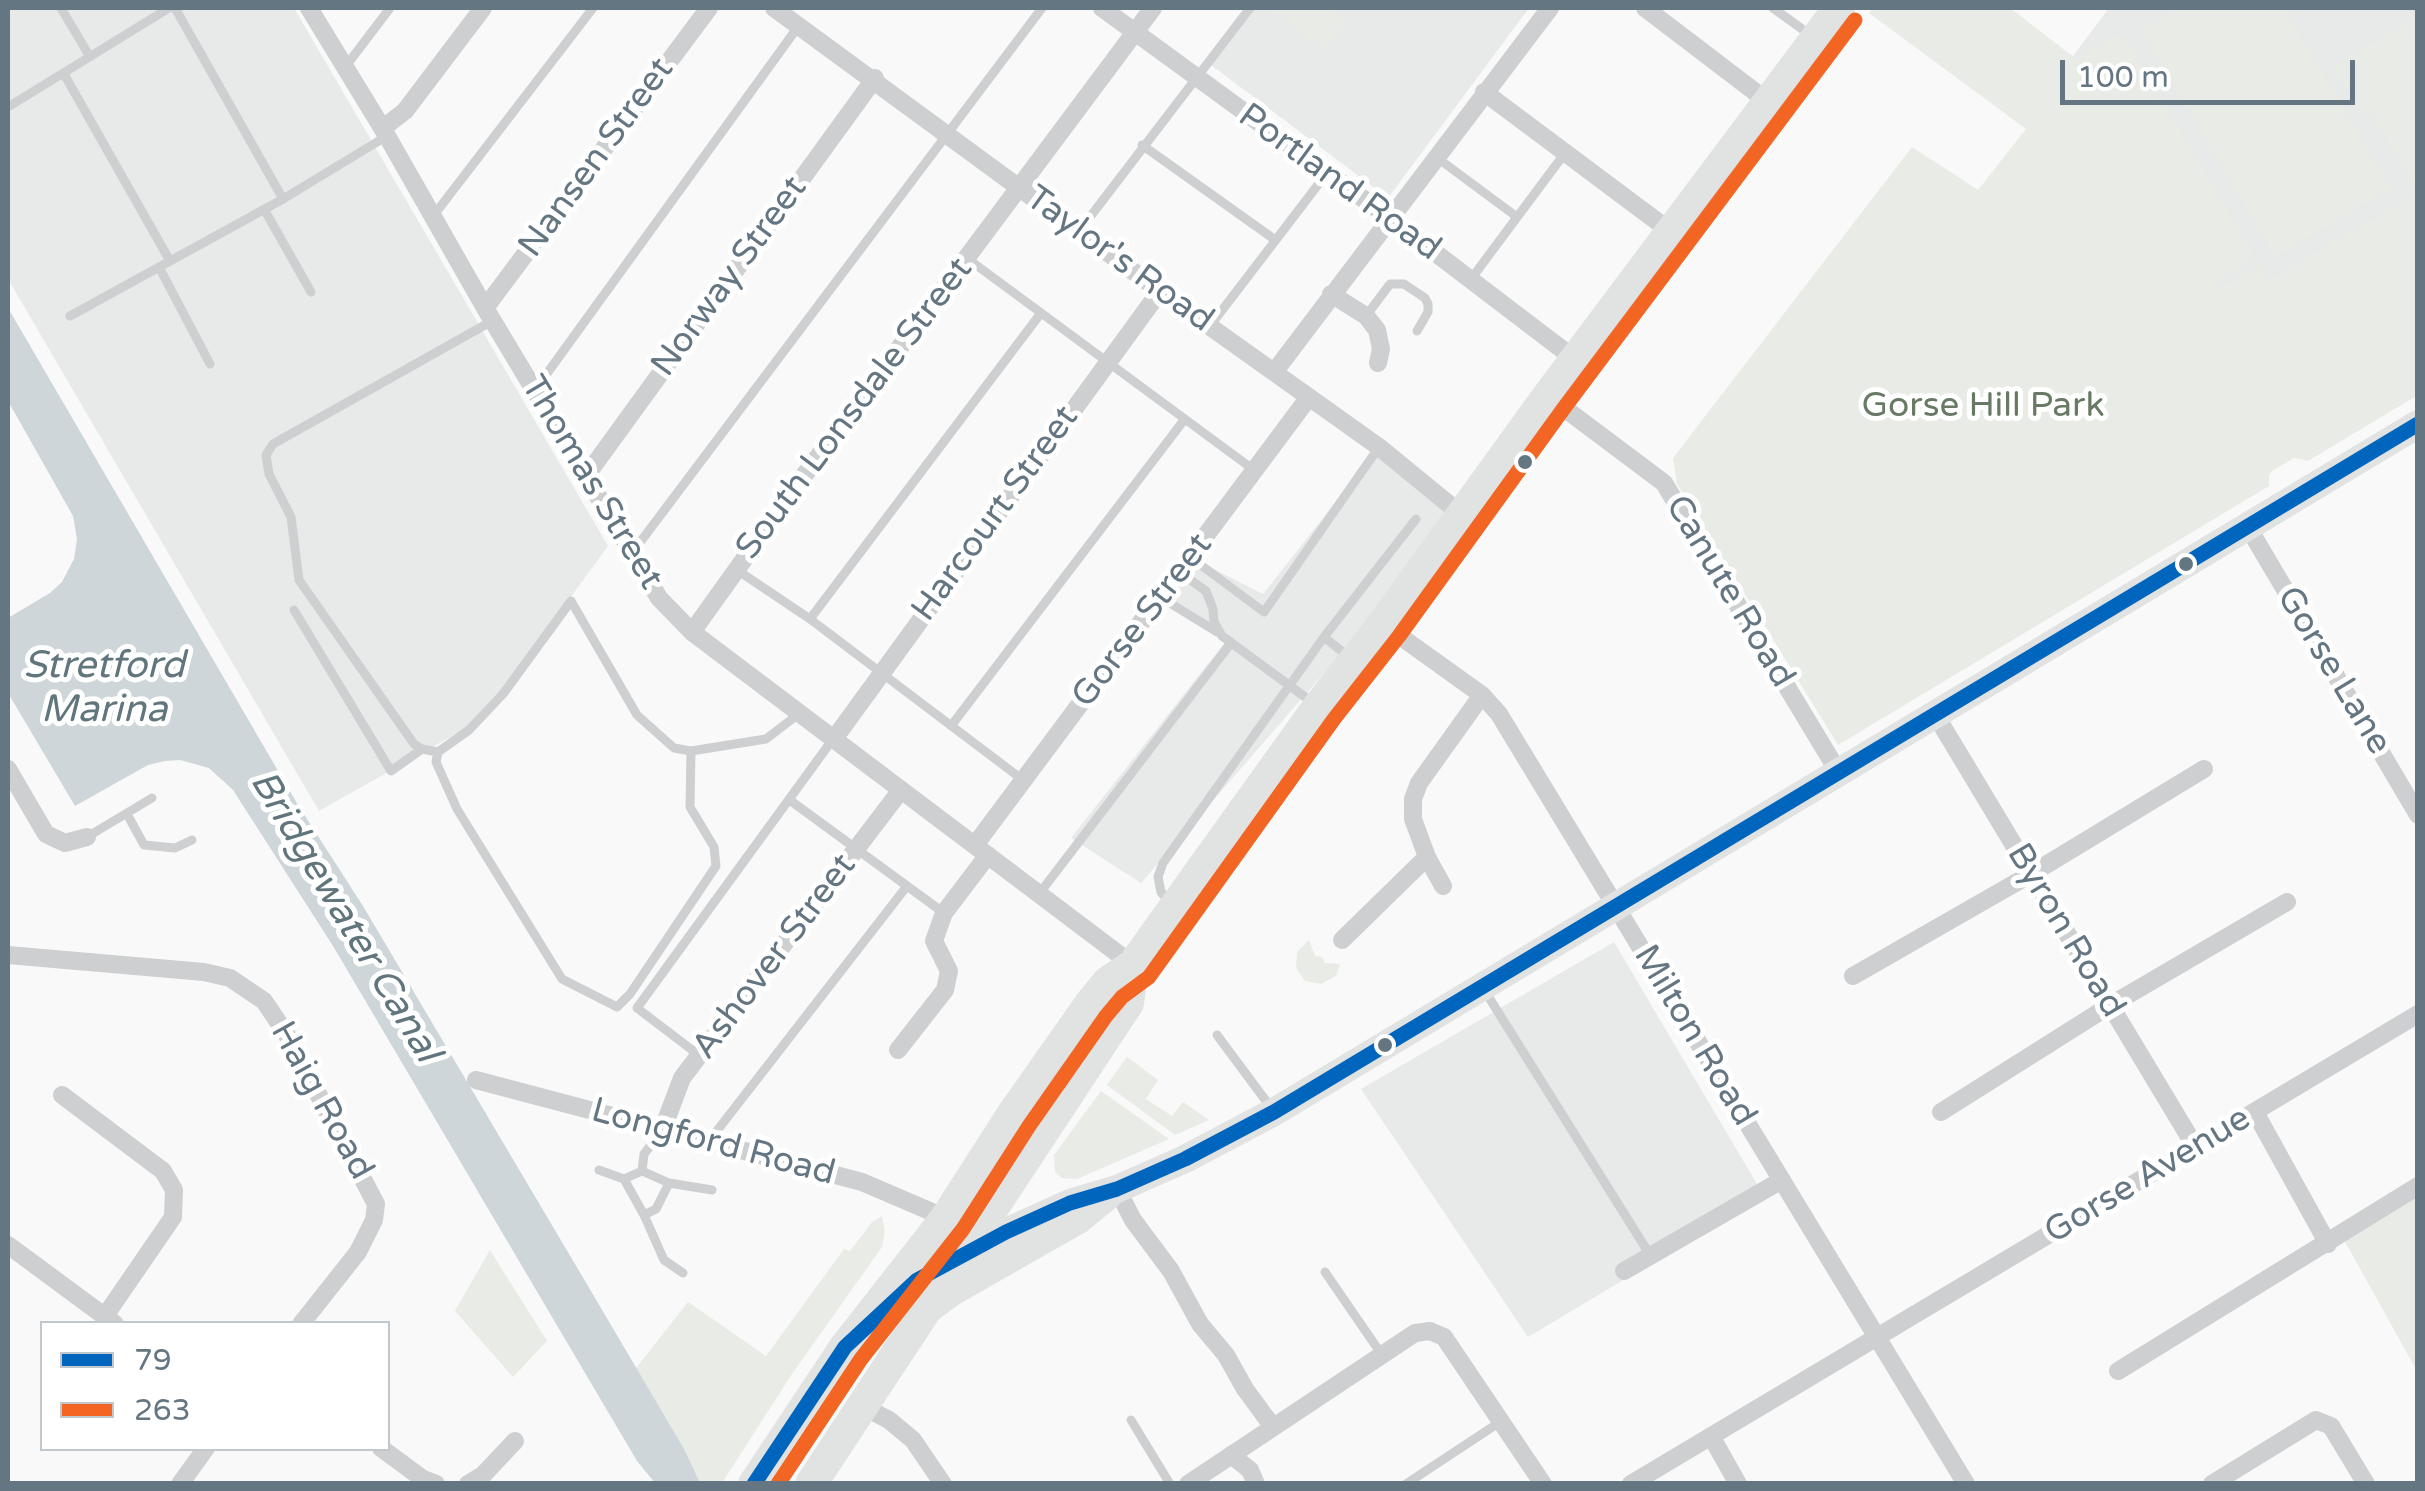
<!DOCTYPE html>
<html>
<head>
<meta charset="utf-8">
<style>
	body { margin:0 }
	#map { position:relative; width:2425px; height:1491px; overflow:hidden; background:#f9f9f9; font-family:"Varela Round",sans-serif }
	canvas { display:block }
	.frame { position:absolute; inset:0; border:10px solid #657683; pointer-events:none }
	.legend { position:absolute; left:40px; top:1321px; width:350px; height:130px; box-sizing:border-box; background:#fff; border:2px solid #c1c8cd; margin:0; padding:12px 18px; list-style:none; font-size:30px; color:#657683 }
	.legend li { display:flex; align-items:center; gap:20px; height:50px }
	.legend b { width:50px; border:2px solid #c1c8cd }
	.scale { position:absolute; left:2060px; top:60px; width:295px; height:45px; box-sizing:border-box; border:5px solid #657683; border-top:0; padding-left:12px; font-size:30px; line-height:35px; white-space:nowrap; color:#657683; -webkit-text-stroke:8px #fff; paint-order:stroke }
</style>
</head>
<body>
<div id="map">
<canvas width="2425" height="1491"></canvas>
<div class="frame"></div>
<ul class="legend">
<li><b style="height:12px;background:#0065bd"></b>79</li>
<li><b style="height:12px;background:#f26522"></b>263</li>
</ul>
<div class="scale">100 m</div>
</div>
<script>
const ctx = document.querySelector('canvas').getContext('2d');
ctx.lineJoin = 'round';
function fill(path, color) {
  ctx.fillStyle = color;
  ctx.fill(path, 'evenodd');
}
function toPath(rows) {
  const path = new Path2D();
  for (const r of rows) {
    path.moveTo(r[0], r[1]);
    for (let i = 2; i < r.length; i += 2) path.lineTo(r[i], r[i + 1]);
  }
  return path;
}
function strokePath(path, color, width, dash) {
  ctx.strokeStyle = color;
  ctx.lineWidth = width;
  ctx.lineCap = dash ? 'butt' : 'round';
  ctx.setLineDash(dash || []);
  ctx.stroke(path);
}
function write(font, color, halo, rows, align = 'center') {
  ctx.font = font + ' "Varela Round",sans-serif';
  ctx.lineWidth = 10;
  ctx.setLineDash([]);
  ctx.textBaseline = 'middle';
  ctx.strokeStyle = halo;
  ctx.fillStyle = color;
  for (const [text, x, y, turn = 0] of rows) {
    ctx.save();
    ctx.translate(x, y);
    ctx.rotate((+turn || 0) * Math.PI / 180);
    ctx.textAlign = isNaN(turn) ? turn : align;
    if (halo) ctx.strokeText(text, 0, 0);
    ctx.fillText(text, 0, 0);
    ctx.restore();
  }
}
const built = toPath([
	[8,8,294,8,608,546,492,705,468,727,319,811,8,279],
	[1253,8,1529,8,1388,198,1211,65],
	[2109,8,2417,8,2417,369,2214,292,2073,56],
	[1379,447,1462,515,1141,883,1071,838,1225,642,1160,597,1190,557,1263,594],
	[1614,942,1764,1196,1528,1337,1361,1089]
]);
const green = toPath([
	[1268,8,1328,8,1346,21,1325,49],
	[1873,8,2010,8,2075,58,2122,33,2256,258,2211,285,2214,292,2259,265,2269,280,2417,193,2418,395,2308,461,2294,458,2272,471,2269,475,2269,486,1838,745,1677,484,1673,458,1912,147,1978,190,2026,129,1869,13],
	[2179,8,2284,8,2391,188,2275,257,2141,30],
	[2404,24,2417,47,2418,183,2414,185,2371,114,2364,118,2333,67],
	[1309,940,1315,956,1322,957,1325,963,1340,964,1336,976,1321,984,1305,981,1296,968,1297,952],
	[1127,1057,1158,1080,1146,1099,1172,1116,1183,1102,1209,1120,1175,1135,1107,1085],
	[1101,1091,1169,1139,1077,1179,1062,1178,1055,1172,1054,1155],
	[2417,1192,2417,1371,2343,1238],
	[882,1216,885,1231,882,1247,792,1374,722,1483,700,1483,636,1368,688,1302,766,1356,844,1249,850,1251,872,1222],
	[490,1250,547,1341,513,1377,455,1311]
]);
const water = toPath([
	[8,308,298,805,363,906,588,1286,684,1449,700,1483,655,1483,637,1461,333,946,233,790,209,768,180,760,165,761,148,765,75,806,8,693,8,618,50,593,62,582,74,559,77,539,73,516,8,401]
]);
const lane = toPath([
	[61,8,90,57],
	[175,8,283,199],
	[1773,8,1809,34],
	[346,66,390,8],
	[64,74,170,261],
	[8,107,169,8],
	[1142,145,1274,239],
	[1436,157,1517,217],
	[264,209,311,292],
	[434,215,593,8],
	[1080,230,1250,8],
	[968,259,1254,470],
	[159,267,210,364],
	[1471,279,1565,153],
	[70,316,283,199,387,136],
	[1366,316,1390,284,1404,284,1425,298,1428,304,1428,312,1417,331],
	[492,321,273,444,266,455,269,474,291,517,299,580,414,744,422,749,438,752,469,730,503,694,571,601,637,715,674,748,691,751,766,739,800,713],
	[1210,326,1327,173],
	[535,390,800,24],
	[632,553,1042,8],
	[1190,557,1264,612,1379,447],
	[737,570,810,619,1023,780],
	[1179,572,1206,591,1213,609,1214,622,1222,636,1312,702],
	[1160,597,1217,632],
	[294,610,391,771,422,749],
	[810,619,1041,313],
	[1324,637,1349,657],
	[951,726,1184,420],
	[438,752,436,762,457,809,562,979,617,1007,630,994,716,866,714,847,690,807,691,751],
	[791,801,944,913],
	[127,814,144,845,175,848,192,840],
	[87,837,152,798],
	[1039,894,1231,643],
	[1171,904,1161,892,1158,877,1163,863,1324,637,1416,519],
	[1483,988,1650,1255],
	[1217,1035,1272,1109],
	[700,1056,637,1008,833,739],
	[709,1141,907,886],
	[599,1170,624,1179,642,1171,644,1154,662,1131],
	[642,1171,669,1183,712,1190],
	[624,1179,644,1215],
	[669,1183,656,1209,644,1215,664,1260,683,1273],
	[1325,1272,1382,1355],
	[1131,1420,1170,1484],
	[1406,1484,1500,1422]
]);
const street = toPath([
	[309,8,387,136,485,308,659,598,692,632,1133,965],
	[774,8,1160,291,1379,447,1462,515],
	[1102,8,1391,219,1576,360],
	[1645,8,1767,101],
	[1484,92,1670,231],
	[383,128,405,111,483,8],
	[1331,294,1366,316,1377,330,1381,349,1378,363],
	[485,308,709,8],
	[1275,371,1550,8],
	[1548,396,1664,483,1839,773],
	[586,476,875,78],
	[2248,527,2418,815],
	[1383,624,1482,695,1499,714,1966,1484],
	[692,632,800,481,1153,8],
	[1935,714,2196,1148],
	[834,739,1160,291],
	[8,769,46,834,65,843,87,837],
	[975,845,1309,397],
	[1443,886,1427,857,1413,819,1413,799,1419,783,1482,695],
	[1342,940,1427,857],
	[8,955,204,972,230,978,264,1001,287,1035,376,1204,374,1220,358,1252,301,1324],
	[1853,976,2031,874,2204,769],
	[898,1050,945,990,949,971,934,941,944,913,988,855],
	[476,1080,862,1182,946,1218],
	[62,1095,163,1171,174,1190,173,1217,105,1316],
	[1941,1112,2109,1006,2287,902],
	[2255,1112,2328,1244],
	[662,1131,682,1078,901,790],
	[1117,1189,1133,1220,1171,1271,1200,1324,1226,1355,1245,1389,1273,1427],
	[8,1245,115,1324],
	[1624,1271,1782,1180],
	[2118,1371,2418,1186],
	[860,1405,889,1420,913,1440,943,1484],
	[1711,1436,1738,1484],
	[381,1448,423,1479,436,1484],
	[1231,1455,1250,1470,1256,1484],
	[180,1484,206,1448],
	[468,1484,483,1475,515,1441],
	[1188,1484,1415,1333,1430,1331,1444,1337,1543,1484],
	[1631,1484,2418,1014],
	[2212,1484,2316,1420,2331,1426,2366,1484]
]);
const primary = toPath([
	[893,1304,917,1280,1006,1232,1070,1203,1117,1189,1185,1159,1274,1112,2418,424],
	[929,1309,952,1292,1080,1219,1108,1196]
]);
const highway = toPath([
	[754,1484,845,1347,946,1218,1012,1115,1090,1004,1108,982,1133,965,1318,707,1383,624,1548,396,1839,8],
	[811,1484,1128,1003,1133,965]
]);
const bus1 = toPath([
	[754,1484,845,1347,917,1280,1006,1232,1070,1203,1117,1189,1185,1159,1274,1112,2418,424]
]);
const bus2 = toPath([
	[778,1484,861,1359,963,1229,1029,1126,1106,1016,1122,997,1149,977,1334,719,1399,636,1564,408,1855,20]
]);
const markers = [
	[1525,462,9,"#657683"],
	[2186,564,9,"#657683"],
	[1385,1045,9,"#657683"]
];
const streetNames = [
	["Nansen Street",597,158,-54],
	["Portland Road",1339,183,36],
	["Taylor's Road",1119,260,36],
	["Norway Street",730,277,-54],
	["South Lonsdale Street",855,409,-53],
	["Thomas Street",591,483,59],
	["Harcourt Street",996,514,-54],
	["Canute Road",1729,592,59],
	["Gorse Street",1143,621,-53],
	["Gorse Lane",2333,671,59],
	["Byron Road",2065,931,59],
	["Ashover Street",775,957,-53],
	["Milton Road",1694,1036,59],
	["Haig Road",321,1101,61],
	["Longford Road",713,1143,15],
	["Gorse Avenue",2148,1176,-31]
];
const parkNames = [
	["Gorse Hill Park",1983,407]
];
const waterNames = [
	["Stretford",104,667],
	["Marina",104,711],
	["Bridgewater Canal",344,917,59]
];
fill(built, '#e8e9e9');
fill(green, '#e8ebe6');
fill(water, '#ced6d9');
strokePath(lane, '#cecfd0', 9);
strokePath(street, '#cecfd0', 18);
strokePath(primary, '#e1e2e2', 28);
strokePath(highway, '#e1e2e2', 32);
strokePath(bus1, '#0065bd', 15);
strokePath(bus2, '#f26522', 15);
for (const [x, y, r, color] of markers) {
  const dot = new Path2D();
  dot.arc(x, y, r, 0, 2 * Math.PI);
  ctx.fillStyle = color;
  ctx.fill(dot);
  strokePath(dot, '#fff', 4);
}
write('35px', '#657683', '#fff', streetNames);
write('35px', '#687a64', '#fff', parkNames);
write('italic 38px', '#60757c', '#fff', waterNames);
</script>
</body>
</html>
